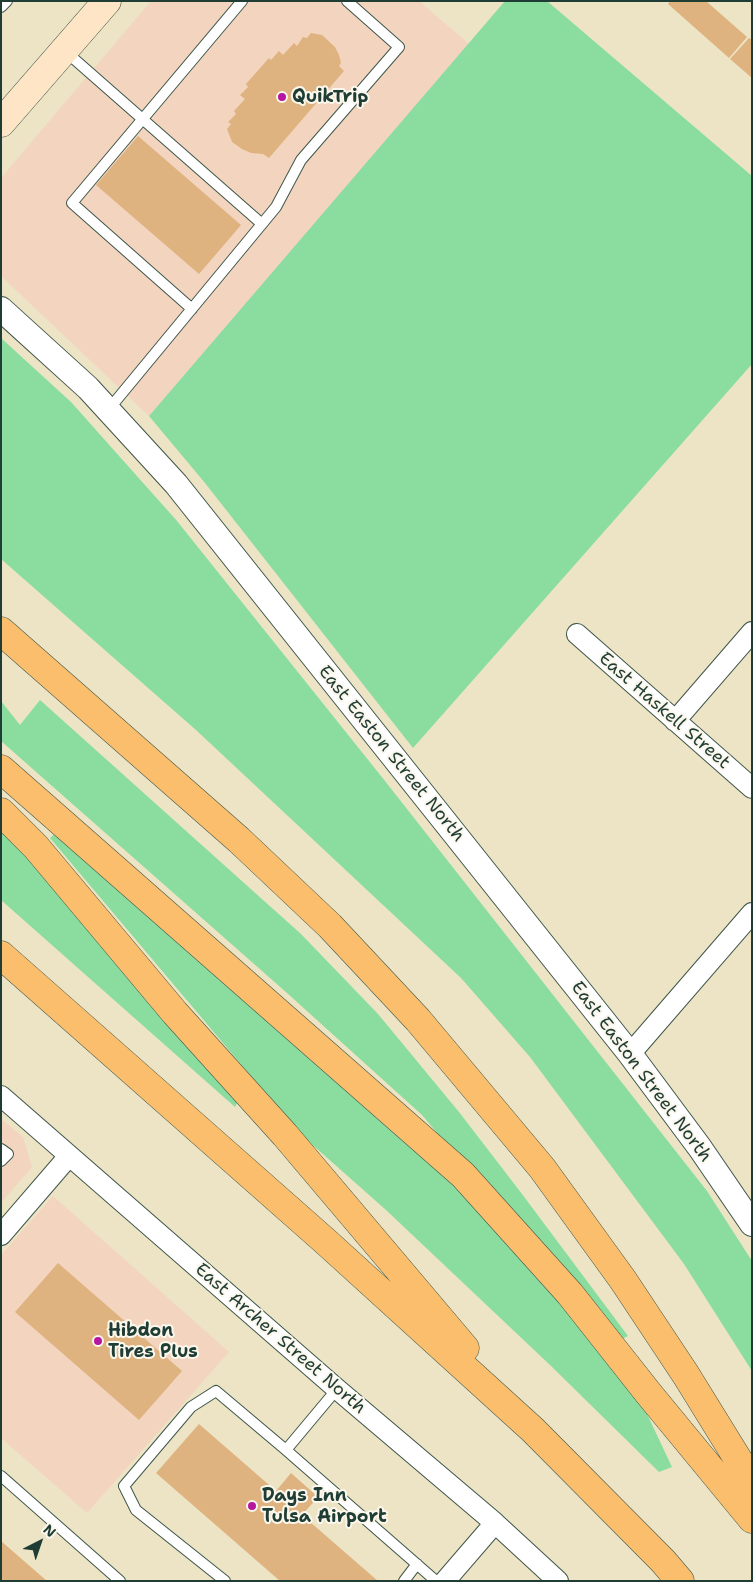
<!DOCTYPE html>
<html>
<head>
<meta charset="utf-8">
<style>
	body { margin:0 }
	#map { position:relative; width:753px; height:1582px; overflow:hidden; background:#ece4c4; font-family:"Shantell Sans",sans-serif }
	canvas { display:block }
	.frame { position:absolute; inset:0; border:2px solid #1f3d34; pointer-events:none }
	.north { position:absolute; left:15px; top:1517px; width:50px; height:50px; -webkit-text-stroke:4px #fbf7ec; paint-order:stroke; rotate:41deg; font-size:14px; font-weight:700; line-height:20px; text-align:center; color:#1f3d34 }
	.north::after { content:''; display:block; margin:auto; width:18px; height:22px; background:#1f3d34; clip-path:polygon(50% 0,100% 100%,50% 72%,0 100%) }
</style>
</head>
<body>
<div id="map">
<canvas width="753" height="1582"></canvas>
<div class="frame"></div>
<div class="north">N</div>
</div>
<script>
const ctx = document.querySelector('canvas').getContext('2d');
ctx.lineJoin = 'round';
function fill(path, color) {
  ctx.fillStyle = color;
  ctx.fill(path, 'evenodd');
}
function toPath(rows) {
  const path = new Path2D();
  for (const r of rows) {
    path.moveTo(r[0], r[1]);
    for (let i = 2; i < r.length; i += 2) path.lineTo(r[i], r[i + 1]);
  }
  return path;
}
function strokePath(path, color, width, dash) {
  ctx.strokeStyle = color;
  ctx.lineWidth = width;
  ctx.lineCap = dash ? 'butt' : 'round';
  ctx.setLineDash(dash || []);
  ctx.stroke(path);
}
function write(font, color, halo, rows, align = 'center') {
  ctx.font = font + ' "Shantell Sans",sans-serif';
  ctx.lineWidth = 4;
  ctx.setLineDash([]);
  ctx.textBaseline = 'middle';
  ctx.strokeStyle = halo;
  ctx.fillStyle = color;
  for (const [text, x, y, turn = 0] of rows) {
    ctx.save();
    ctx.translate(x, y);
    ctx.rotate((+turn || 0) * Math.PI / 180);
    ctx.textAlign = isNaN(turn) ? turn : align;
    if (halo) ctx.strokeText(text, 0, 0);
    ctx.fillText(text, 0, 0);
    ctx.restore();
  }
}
const built = toPath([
	[151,1,419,1,469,44,149,416,1,276,1,178],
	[1,1119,23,1137,32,1167,1,1203],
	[53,1196,229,1352,87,1513,1,1438,1,1255]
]);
const green = toPath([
	[505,1,547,1,752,176,752,364,413,748,205,483,149,416],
	[1,338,71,402,177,521,385,781,707,1191,752,1261,752,1371,684,1264,530,1057,461,978,196,730,1,559],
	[40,700,301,934,378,1014,459,1112,522,1194,628,1336,622,1339,454,1153,422,1115,287,993,1,741,1,701,20,725],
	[1,830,21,850,239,1099,235,1107,1,900],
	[58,831,315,1057,451,1183,534,1271,579,1326,647,1414,672,1467,659,1472,550,1365,386,1210,298,1132,50,838]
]);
const building = toPath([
	[670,1,706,1,747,37,729,58,668,4],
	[311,33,322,35,335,47,339,55,341,63,339,66,344,71,269,158,263,154,251,153,242,149,232,142,227,129,231,124,228,122,236,114,234,111,245,99,240,95,248,87,246,84,269,58,271,60,279,51,283,55,294,43,297,46,303,37,307,38],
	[749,38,752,40,752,78,730,59],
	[138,136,241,225,199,274,96,185],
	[58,1263,182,1371,139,1420,15,1312],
	[199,1424,276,1491,291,1473,318,1497,302,1515,378,1581,280,1581,156,1473],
	[1,1541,47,1581,1,1581]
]);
const service = toPath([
	[1,7,7,1],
	[65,51,262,224],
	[192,309,72,203,242,1],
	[109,409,276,207,301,160,399,47,347,1],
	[1,1149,8,1154,1,1161],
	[337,1389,286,1450,436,1581],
	[1,1476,120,1581],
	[225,1581,136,1510,124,1486,191,1407,216,1391,286,1450],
	[404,1581,417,1564]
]);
const minor = toPath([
	[577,634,752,788],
	[675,721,752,632],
	[630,1054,752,913],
	[1,1096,337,1389,495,1523,558,1581],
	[1,1235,69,1156],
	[445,1581,495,1523]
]);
const tertiary = toPath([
	[1,309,88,388,176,484,630,1054,700,1148,752,1224]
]);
const secondary = toPath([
	[1,123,107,1]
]);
const motorway = toPath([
	[1,631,239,840,330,926,418,1020,542,1168,623,1280,686,1375,752,1482],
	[1,769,463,1175,570,1294,649,1394,752,1519],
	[1,812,36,847,175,1013,285,1135,465,1348],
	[1,955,325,1241,533,1430,663,1561,680,1581]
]);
const markers = [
	[282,97,5,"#b5179e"],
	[98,1341,5,"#b5179e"],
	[252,1506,5,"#b5179e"]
];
const poiNames = [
	["QuikTrip",292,97],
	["Hibdon",108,1331],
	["Tires Plus",108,1352],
	["Days Inn",262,1496],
	["Tulsa Airport",262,1517]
];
const streetNames = [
	["East Haskell Street",664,711,41],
	["East Easton Street North",391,754,51],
	["East Easton Street North",641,1072,53],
	["East Archer Street North",280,1339,41]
];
fill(built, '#f3d4bf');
fill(green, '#8add9f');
fill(building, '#dfb380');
strokePath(service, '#3e564a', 12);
strokePath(minor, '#3e564a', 22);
strokePath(tertiary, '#3e564a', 26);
strokePath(secondary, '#3e564a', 29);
strokePath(motorway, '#3e564a', 29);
strokePath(service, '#fff', 10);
strokePath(minor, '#fff', 20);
strokePath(tertiary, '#fff', 24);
strokePath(secondary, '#fde5c5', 28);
strokePath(motorway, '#fabe6d', 28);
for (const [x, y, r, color] of markers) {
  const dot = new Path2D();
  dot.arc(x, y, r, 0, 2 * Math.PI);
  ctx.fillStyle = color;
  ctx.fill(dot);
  strokePath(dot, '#fbf7ec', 2);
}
write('bold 18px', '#1f3d34', '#fbf7ec', poiNames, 'left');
write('18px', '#1f3d34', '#fbf7ec', streetNames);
</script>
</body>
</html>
